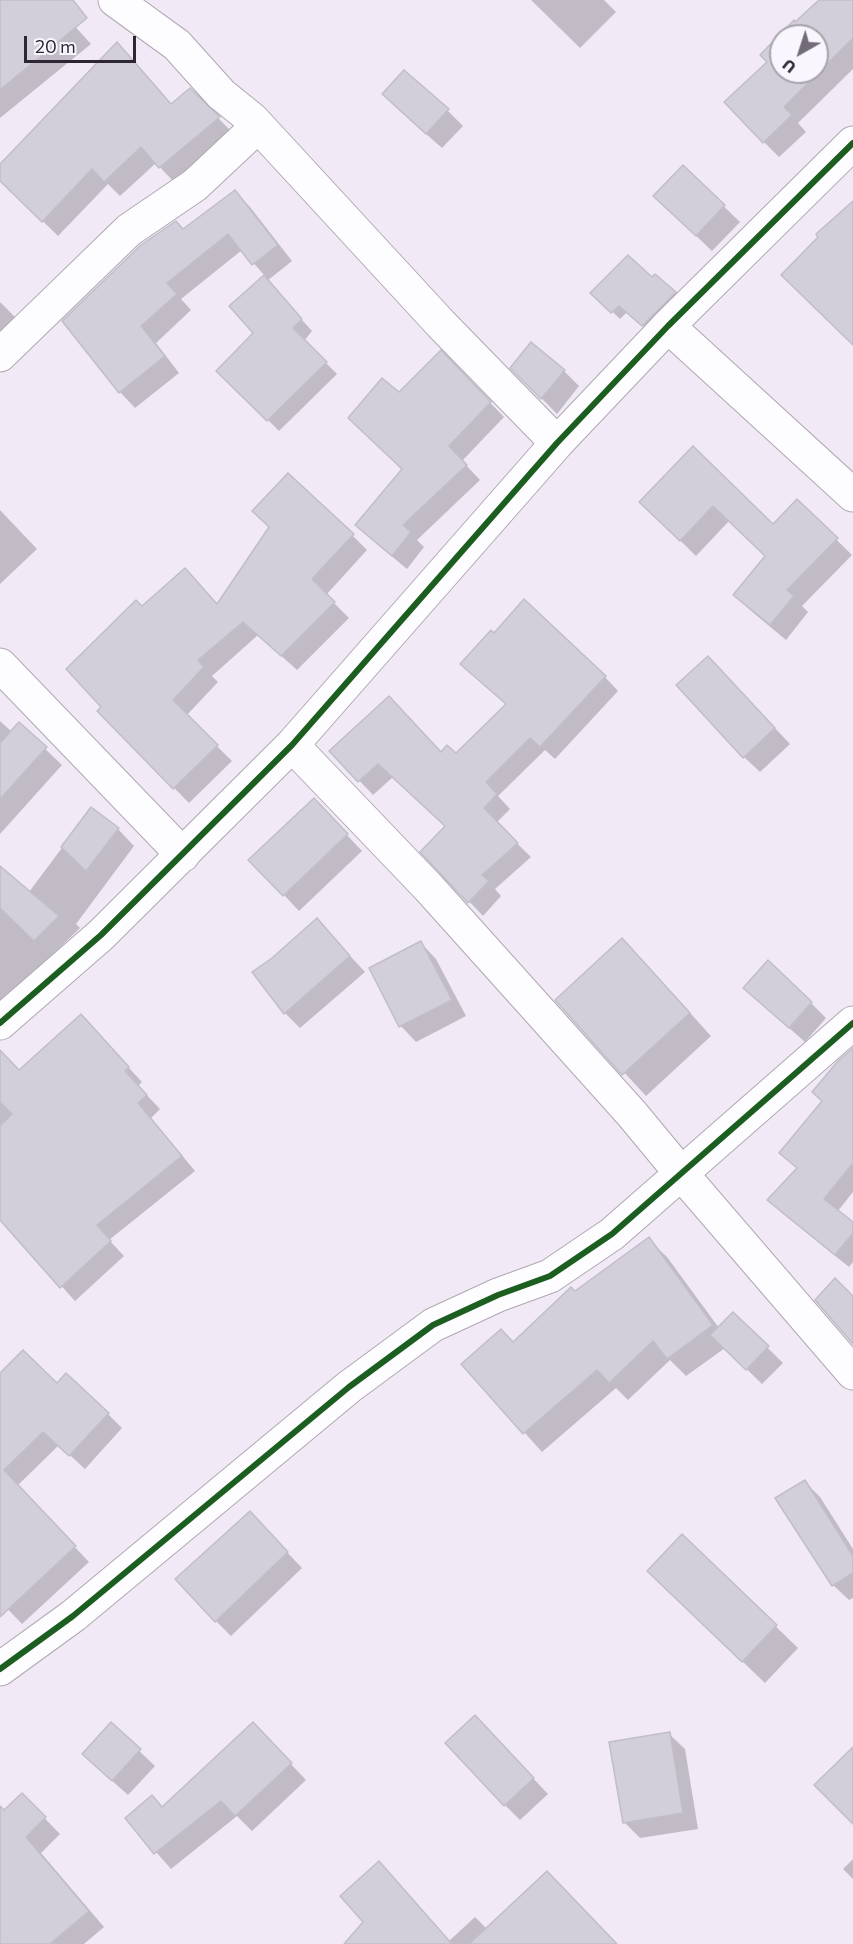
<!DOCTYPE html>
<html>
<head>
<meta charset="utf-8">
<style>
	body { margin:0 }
	#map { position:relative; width:853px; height:1944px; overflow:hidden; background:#f1eaf6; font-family:Commissioner,sans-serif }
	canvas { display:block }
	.north { position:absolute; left:769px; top:24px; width:60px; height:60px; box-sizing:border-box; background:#faf6fe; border:2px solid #a8a3ad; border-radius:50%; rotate:219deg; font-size:16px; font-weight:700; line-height:24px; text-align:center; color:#2e2634 }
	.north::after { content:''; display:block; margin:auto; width:21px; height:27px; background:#726b78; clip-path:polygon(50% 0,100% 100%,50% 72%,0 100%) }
	.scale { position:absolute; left:24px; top:36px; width:112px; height:27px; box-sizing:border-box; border:3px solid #2e2634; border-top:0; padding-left:8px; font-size:18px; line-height:21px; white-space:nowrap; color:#2e2634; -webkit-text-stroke:4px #faf6fe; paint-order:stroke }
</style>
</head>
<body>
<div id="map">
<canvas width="853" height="1944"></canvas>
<div class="north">U</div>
<div class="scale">20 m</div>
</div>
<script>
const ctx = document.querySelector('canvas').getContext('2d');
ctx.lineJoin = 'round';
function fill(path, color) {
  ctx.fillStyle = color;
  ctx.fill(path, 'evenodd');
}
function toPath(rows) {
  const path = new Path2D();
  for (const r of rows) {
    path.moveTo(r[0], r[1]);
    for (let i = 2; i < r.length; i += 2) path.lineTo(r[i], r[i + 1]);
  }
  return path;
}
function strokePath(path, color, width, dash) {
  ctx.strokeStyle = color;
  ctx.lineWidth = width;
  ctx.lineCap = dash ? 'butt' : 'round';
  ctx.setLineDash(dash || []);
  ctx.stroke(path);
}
const shadow = toPath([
	[0,0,51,0,91,44,0,118],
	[531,0,604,0,616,12,580,48],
	[821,0,853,0,853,69,798,123,806,132,779,157,764,142,769,62,762,55,794,23,795,24],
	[781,36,817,36,817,72,781,72],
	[117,44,172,105,190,90,234,134,175,183,156,163,120,196,108,184,58,236,0,179,0,166],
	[399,110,447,110,463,126,442,148],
	[683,167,740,222,712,251,671,212],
	[235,192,250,207,292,261,267,281,312,331,304,341,337,374,279,431,219,371,255,333,231,306,265,276,242,250,181,299,191,310,156,343,179,373,135,408,120,392,64,322],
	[593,293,675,293,682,301,651,333,627,312,620,319],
	[0,302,29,331,0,361],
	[441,352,504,417,462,461,480,480,417,540,424,547,407,569,371,539,404,469],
	[512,368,564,371,579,386,557,414],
	[693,448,774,526,797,501,852,555,802,606,808,612,786,640,750,610,735,595,766,556,730,520,696,556,641,502],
	[0,510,37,549,0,584],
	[352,535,367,550,326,595,349,618,297,670,258,635,212,676,218,682,186,716,232,761,189,803,99,711,103,707,142,608,218,606],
	[494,635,605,677,618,691,555,759,545,750,498,796,510,809,496,823,531,857,495,889,501,896,483,916,422,852,446,826,393,777,373,795,331,751,456,755,507,705,462,664],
	[723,673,790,744,760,772,744,757],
	[0,721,12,732,19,724,62,765,0,834],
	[91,809,118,829,134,846,76,924,80,928,0,1006,0,868,29,892],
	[329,816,362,851,299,911,284,895],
	[317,920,365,972,300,1028,285,1013,272,959],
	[421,943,436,959,466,1016,416,1042,401,1026,371,969],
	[644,962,711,1036,646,1096,557,1000],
	[761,1003,811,1003,826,1018,805,1042],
	[94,1030,142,1082,138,1086,160,1109,151,1118,195,1171,109,1240,124,1256,75,1301,0,1218,0,1077,19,1072],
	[853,1069,853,1192,837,1212,853,1224,853,1262,849,1267,782,1213,769,1200,798,1169,781,1153,823,1102],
	[648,1239,667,1257,719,1328,733,1314,783,1363,762,1384,725,1348,686,1376,670,1360,628,1400,616,1388,542,1452,463,1364,514,1344],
	[0,1375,108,1414,122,1428,85,1469,59,1445,17,1486,89,1562,22,1624,0,1601],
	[804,1481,820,1497,853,1549,853,1598,849,1600,833,1585],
	[265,1529,302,1568,231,1636,216,1621],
	[682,1536,798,1648,765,1683,671,1593],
	[111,1724,155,1766,128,1795,99,1769],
	[490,1733,548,1794,520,1820,505,1805],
	[669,1734,685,1749,698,1829,640,1838,624,1822],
	[268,1740,306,1780,252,1831,237,1816,171,1869,127,1819,163,1808],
	[22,1795,60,1834,41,1853,104,1927,84,1944,0,1944,0,1816],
	[853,1859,853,1879,843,1869],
	[394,1879,449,1941,475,1917,487,1929,616,1944,346,1944,365,1922]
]);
const building = toPath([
	[0,0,73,0,87,18,0,90,0,0],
	[819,0,853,0,853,38,784,107,792,115,763,143,724,102,767,62,760,55,794,20,795,22,819,0],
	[781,36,817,36,817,72,781,72,781,36],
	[117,42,171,104,190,88,220,117,159,168,141,147,104,182,92,169,42,222,0,181,0,164,117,42],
	[404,70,449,109,426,134,382,94,404,70],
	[683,165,725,205,696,236,653,196,683,165],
	[235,190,278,245,252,265,228,234,167,283,177,294,141,326,165,356,119,393,62,321,141,245,176,221,183,229,235,190],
	[853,201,853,345,781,275,818,237,816,234,853,201],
	[628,255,652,277,655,274,676,292,642,326,619,306,611,313,590,293,628,255],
	[264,275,302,319,293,328,327,362,267,421,216,371,253,333,229,306,264,275],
	[531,342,565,370,541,399,510,368,531,342],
	[441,350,491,402,449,446,467,465,403,525,411,532,392,556,355,525,402,469,348,418,382,378,399,392,441,350],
	[693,446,773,524,797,499,838,538,787,590,794,596,770,625,733,595,765,556,713,506,680,541,639,502,693,446],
	[288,473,354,534,312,579,335,602,281,656,243,622,198,660,204,667,173,700,218,745,173,789,97,711,101,707,66,669,136,600,142,606,185,568,217,604,269,527,252,511,288,473],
	[524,599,606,676,540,747,530,738,486,782,497,794,484,808,518,843,482,875,489,881,468,903,420,852,445,826,378,764,358,782,329,751,389,696,441,752,447,745,456,753,506,704,460,664,491,630,494,633,524,599],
	[708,656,775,728,743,758,676,685,708,656],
	[19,722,47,747,0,799,0,743,19,722],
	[314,798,348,834,283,896,248,860,314,798],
	[91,807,119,828,86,871,61,847,91,807],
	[0,866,59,916,34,941,0,908,0,866],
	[317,918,350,956,284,1014,252,972,272,958,317,918],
	[622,938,690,1013,622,1075,555,1000,622,938],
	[421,941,452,1000,399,1027,369,968,421,941],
	[768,960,812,1002,789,1028,743,988,768,960],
	[81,1014,129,1067,125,1071,147,1095,138,1103,182,1156,97,1225,111,1241,60,1288,0,1220,0,1126,12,1114,0,1102,0,1050,19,1070,81,1014],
	[853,1048,853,1163,824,1199,853,1222,853,1233,835,1255,767,1200,797,1168,779,1153,822,1101,812,1092,838,1061,853,1048],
	[649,1237,713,1325,667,1359,653,1341,609,1383,597,1370,523,1434,461,1364,501,1329,513,1342,571,1287,575,1291,649,1237],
	[835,1278,853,1296,853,1344,815,1300,835,1278],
	[733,1312,769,1346,746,1370,710,1335,733,1312],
	[23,1350,57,1383,66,1373,109,1413,69,1456,43,1432,4,1470,76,1546,0,1617,0,1373,23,1350],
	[805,1480,853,1556,853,1573,832,1586,775,1498,805,1480],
	[250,1511,288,1552,215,1622,175,1579,250,1511],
	[682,1534,777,1625,742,1662,647,1571,682,1534],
	[475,1715,534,1778,504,1806,445,1743,475,1715],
	[111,1722,141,1749,112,1781,82,1754,111,1722],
	[253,1722,292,1763,235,1816,221,1801,154,1854,125,1818,152,1795,162,1807,253,1722],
	[670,1732,683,1813,623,1823,609,1742,670,1732],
	[853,1747,853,1824,814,1785,853,1747],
	[22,1793,46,1817,26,1837,89,1911,50,1944,0,1944,0,1806,4,1810,22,1793],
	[379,1861,452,1944,344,1944,363,1922,340,1896,379,1861],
	[547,1871,617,1944,469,1944,547,1871]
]);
const minor = toPath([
	[115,0,177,45,221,94,252,119,441,324,557,443],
	[668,326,853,495],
	[0,355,129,230,195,185,258,126],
	[0,665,183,855],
	[292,745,429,888,632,1114,680,1172,853,1373],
	[0,1023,101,935,292,745,557,443,668,326,853,143],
	[0,1669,73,1616,349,1387,433,1325,498,1295,550,1276,612,1234,853,1023]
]);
const cycleway = toPath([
	[0,1023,101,935,292,745,557,443,668,326,853,143],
	[0,1669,73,1616,349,1387,433,1325,498,1295,550,1276,612,1234,853,1023]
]);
fill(shadow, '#0003');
fill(building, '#d2ceda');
strokePath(building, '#c1bdc9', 1.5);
strokePath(minor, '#afa8b3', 35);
strokePath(minor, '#fdfcfe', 33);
strokePath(cycleway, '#1b5e20', 6);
</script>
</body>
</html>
